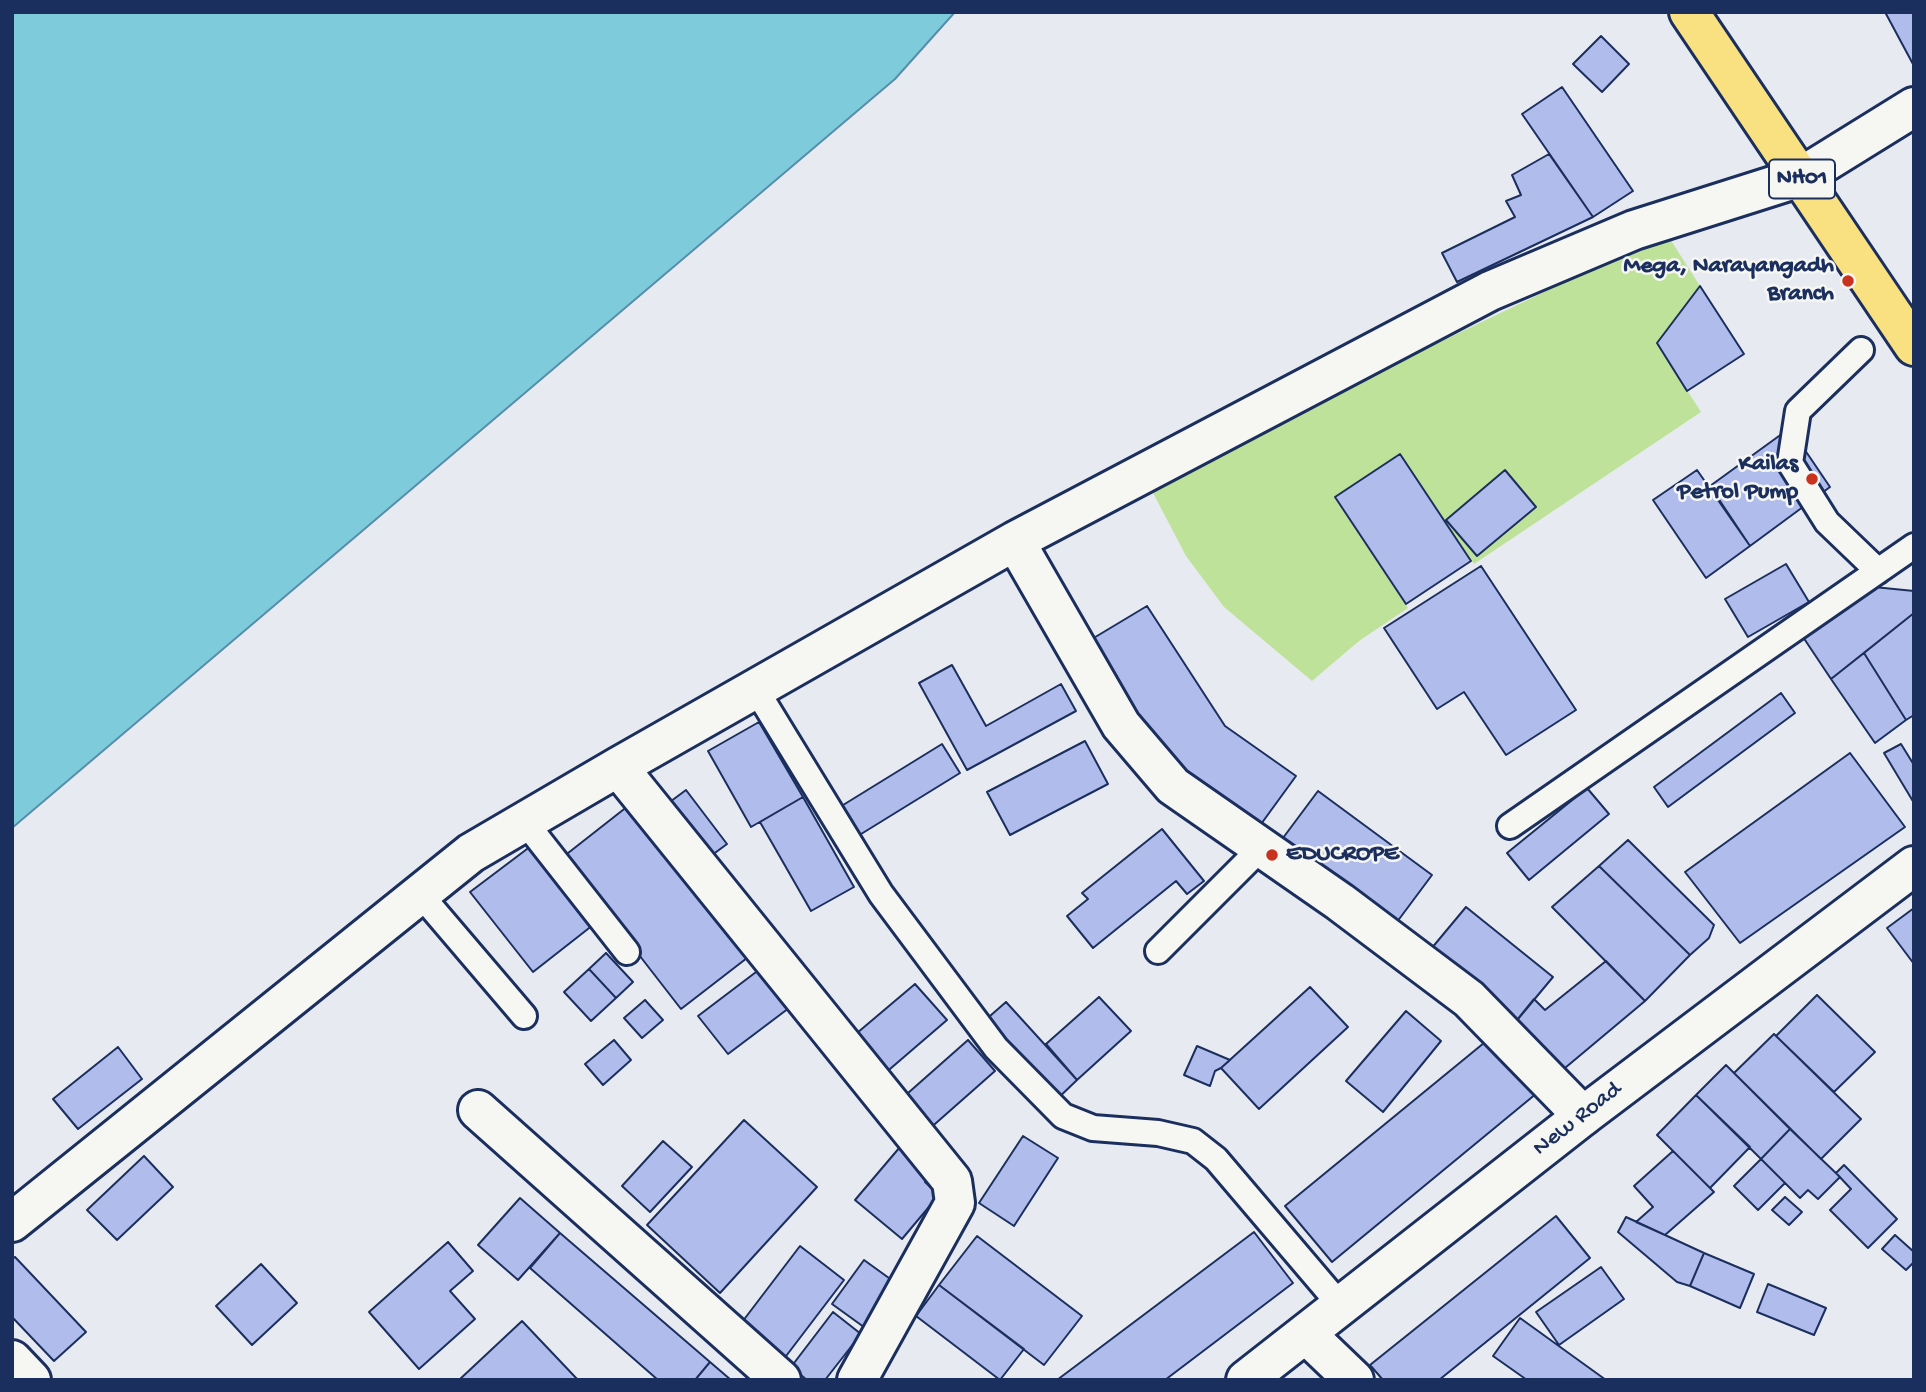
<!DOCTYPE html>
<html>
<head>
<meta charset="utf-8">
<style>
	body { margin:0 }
	#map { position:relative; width:1926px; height:1392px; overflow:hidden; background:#e8eaf1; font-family:"Gochi Hand",sans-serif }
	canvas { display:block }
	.frame { position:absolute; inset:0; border:14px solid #1b2f5e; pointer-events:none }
</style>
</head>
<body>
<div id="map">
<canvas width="1926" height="1392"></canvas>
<div class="frame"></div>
</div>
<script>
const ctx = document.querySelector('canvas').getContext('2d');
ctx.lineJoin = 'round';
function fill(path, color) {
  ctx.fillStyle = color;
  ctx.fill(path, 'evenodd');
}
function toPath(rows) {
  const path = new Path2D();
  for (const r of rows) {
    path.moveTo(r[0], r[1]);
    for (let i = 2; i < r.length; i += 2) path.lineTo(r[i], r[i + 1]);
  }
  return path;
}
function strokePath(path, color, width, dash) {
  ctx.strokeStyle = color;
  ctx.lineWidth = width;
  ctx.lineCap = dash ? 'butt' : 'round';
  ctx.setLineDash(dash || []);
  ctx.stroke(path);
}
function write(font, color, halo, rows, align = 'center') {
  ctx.font = font + ' "Gochi Hand",sans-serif';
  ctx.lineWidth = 5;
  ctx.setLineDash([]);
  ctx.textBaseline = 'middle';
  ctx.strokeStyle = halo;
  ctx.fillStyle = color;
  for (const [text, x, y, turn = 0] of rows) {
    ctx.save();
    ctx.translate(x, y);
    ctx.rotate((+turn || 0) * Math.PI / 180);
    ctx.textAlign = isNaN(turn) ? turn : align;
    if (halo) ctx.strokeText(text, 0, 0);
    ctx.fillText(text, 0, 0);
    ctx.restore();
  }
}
const green = toPath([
	[1670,239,1700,286,1657,343,1701,412,1474,564,1400,454,1335,497,1408,608,1359,641,1312,681,1224,607,1186,556,1151,489,1265,426,1565,282]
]);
const water = toPath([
	[12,12,955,12,895,79,12,828,12,12]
]);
const building = toPath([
	[1885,12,1914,12,1914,66,1885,12],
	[1601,36,1629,64,1602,92,1573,64,1601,36],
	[1562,87,1633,191,1593,217,1522,114,1562,87],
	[1549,154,1593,217,1457,282,1442,253,1515,217,1506,201,1521,195,1512,175,1549,154],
	[1700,286,1744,354,1687,391,1657,343,1700,286],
	[1790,428,1830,487,1750,546,1710,486,1790,428],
	[1400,454,1471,561,1406,604,1335,497,1400,454],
	[1505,470,1536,507,1477,556,1446,520,1505,470],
	[1697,470,1750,546,1706,578,1653,500,1697,470],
	[1786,564,1809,602,1748,637,1725,599,1786,564],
	[1481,566,1576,710,1506,755,1464,692,1437,709,1384,628,1481,566],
	[1874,587,1914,591,1914,613,1831,679,1803,637,1874,587],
	[1147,606,1225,726,1296,776,1256,831,1176,776,1092,639,1147,606],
	[1914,613,1914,715,1906,720,1864,653,1914,613],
	[1864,653,1906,720,1875,743,1831,679,1864,653],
	[952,665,986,726,1061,684,1076,711,967,770,919,683,952,665],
	[1781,693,1795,713,1668,807,1654,787,1781,693],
	[759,722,803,797,751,827,708,751,759,722],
	[1085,741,1108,784,1010,835,987,792,1085,741],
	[942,744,960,773,853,839,835,810,942,744],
	[1901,744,1914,765,1914,803,1884,753,1901,744],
	[1850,753,1905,827,1740,943,1685,872,1850,753],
	[1587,788,1609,814,1529,880,1507,853,1587,788],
	[686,790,727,844,700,864,659,810,686,790],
	[1318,791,1432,875,1391,930,1277,846,1318,791],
	[803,797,854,887,811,911,760,822,803,797],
	[628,806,747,958,681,1009,563,857,628,806],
	[1162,829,1204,881,1187,894,1176,881,1093,948,1067,916,1088,899,1082,893,1162,829],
	[1628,840,1714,925,1709,938,1690,955,1599,866,1628,840],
	[531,846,593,925,533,972,470,892,531,846],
	[1599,866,1690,955,1645,1001,1552,907,1599,866],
	[1466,907,1553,977,1513,1025,1426,955,1466,907],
	[1914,908,1914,964,1887,928,1914,908],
	[606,953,633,982,616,998,589,969,606,953],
	[1606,961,1645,1001,1559,1073,1513,1025,1534,999,1545,1010,1606,961],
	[589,969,616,998,591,1021,564,992,589,969],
	[760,969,789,1008,728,1054,698,1016,760,969],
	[915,984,947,1020,876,1081,844,1044,915,984],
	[1310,987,1348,1027,1259,1109,1221,1068,1310,987],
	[1817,995,1875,1052,1834,1092,1776,1036,1817,995],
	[1099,997,1131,1031,1077,1080,1046,1044,1099,997],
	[645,1000,663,1020,642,1038,624,1018,645,1000],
	[1006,1002,1077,1080,1054,1102,982,1023,1006,1002],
	[1406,1011,1441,1041,1383,1112,1346,1081,1406,1011],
	[1774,1034,1861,1119,1821,1159,1734,1073,1774,1034],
	[1490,1038,1537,1093,1332,1262,1285,1206,1490,1038],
	[614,1040,631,1060,603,1085,585,1064,614,1040],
	[968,1040,995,1071,927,1131,899,1101,968,1040],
	[1197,1046,1230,1060,1221,1068,1215,1071,1210,1086,1184,1075,1197,1046],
	[118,1047,142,1079,78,1129,53,1099,118,1047],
	[1726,1065,1790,1129,1761,1159,1696,1095,1726,1065],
	[1696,1095,1750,1147,1710,1188,1657,1135,1696,1095],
	[744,1120,817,1187,720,1293,647,1225,744,1120],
	[1790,1129,1840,1177,1818,1199,1808,1190,1800,1198,1761,1159,1790,1129],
	[1023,1136,1058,1158,1014,1226,979,1203,1023,1136],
	[663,1141,692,1167,650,1212,622,1186,663,1141],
	[900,1147,932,1173,925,1182,939,1195,902,1239,855,1200,900,1147],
	[1673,1151,1714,1192,1665,1235,1636,1222,1653,1207,1634,1186,1673,1151],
	[144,1156,173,1187,117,1240,87,1210,144,1156],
	[1761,1159,1785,1183,1758,1210,1734,1186,1761,1159],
	[1844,1165,1897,1219,1868,1248,1830,1210,1851,1189,1836,1173,1844,1165],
	[1785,1197,1802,1212,1789,1225,1772,1210,1785,1197],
	[520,1198,560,1233,518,1280,478,1245,520,1198],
	[1556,1216,1590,1258,1439,1380,1383,1380,1370,1365,1556,1216],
	[1626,1217,1704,1253,1690,1286,1677,1282,1618,1232,1626,1217],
	[1254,1232,1293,1283,1165,1380,1057,1380,1254,1232],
	[560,1233,710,1362,695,1380,658,1380,530,1268,560,1233],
	[1895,1235,1914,1252,1914,1262,1906,1270,1882,1249,1895,1235],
	[977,1236,1082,1316,1044,1365,939,1285,977,1236],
	[448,1242,473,1271,450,1291,475,1319,419,1369,369,1312,448,1242],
	[800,1246,844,1280,780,1364,736,1330,800,1246],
	[1704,1253,1754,1274,1740,1308,1690,1286,1704,1253],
	[15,1257,86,1332,54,1361,12,1317,12,1259,15,1257],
	[864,1260,900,1286,868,1330,832,1304,864,1260],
	[261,1264,297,1303,252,1345,216,1306,261,1264],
	[1601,1267,1624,1299,1559,1345,1536,1312,1601,1267],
	[1768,1284,1826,1308,1814,1335,1757,1312,1768,1284],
	[939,1285,1024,1349,1000,1380,916,1316,939,1285],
	[833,1312,861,1334,825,1380,807,1380,791,1367,833,1312],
	[1520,1318,1606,1380,1527,1380,1493,1356,1520,1318],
	[522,1321,578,1380,459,1380,522,1321],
	[710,1362,731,1380,695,1380,710,1362]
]);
const lane = toPath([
	[1861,350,1798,411,1790,463,1827,522,1878,571],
	[755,688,881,894,996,1048,1063,1116,1093,1128,1158,1133,1193,1141,1216,1159,1341,1306],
	[525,822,627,952],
	[1510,826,1914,546],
	[420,894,524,1016],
	[1158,951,1262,847]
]);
const street = toPath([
	[1015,541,1121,725,1173,786,1340,902,1469,999,1583,1116],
	[618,767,952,1181,955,1203,857,1380],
	[478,1110,781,1380],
	[12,1222,471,853,618,767,1015,541,1490,291,1634,230,1801,177,1914,107],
	[1306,1334,1354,1380],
	[12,1360,31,1380]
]);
const secondary = toPath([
	[1246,1380,1583,1116,1914,866]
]);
const highway = toPath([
	[1689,12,1914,346]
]);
const markers = [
	[1848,281,7,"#c8321e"],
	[1812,479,7,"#c8321e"],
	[1272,855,7,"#c8321e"]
];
const shields = [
	[1802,179,66]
];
const shieldNames = [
	["NH01",1802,179]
];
const poiNames = [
	["Mega, Narayangadh",1834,267],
	["Branch",1834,295],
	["Kailas",1798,465],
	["Petrol Pump",1798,493],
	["EDUCROPE",1286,855,"left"]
];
const streetNames = [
	["New Road",1578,1120,-38]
];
fill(green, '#bfe29b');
fill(water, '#7ecbdc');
strokePath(water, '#568daa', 2);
fill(building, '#b0bcec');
strokePath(building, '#1b2f5e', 2);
strokePath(lane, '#1b2f5e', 30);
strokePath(street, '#1b2f5e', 44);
strokePath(secondary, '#1b2f5e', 44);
strokePath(highway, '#1b2f5e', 44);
strokePath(lane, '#f6f6f2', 24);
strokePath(street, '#f6f6f2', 38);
strokePath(secondary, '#f6f6f2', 38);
strokePath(highway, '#f9e181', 38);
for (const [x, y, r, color] of markers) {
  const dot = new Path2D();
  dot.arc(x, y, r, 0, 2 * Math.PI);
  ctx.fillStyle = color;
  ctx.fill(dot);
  strokePath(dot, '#f6f6f2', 2.5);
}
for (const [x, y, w] of shields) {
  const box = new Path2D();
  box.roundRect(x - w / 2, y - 19.5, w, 39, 5);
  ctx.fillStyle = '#f6f6f2';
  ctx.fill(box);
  strokePath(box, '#1b2f5e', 2);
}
write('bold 23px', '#1b2f5e', null, shieldNames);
write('bold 24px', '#1b2f5e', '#f6f6f2', poiNames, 'right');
write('24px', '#1b2f5e', '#f6f6f2', streetNames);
</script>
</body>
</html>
